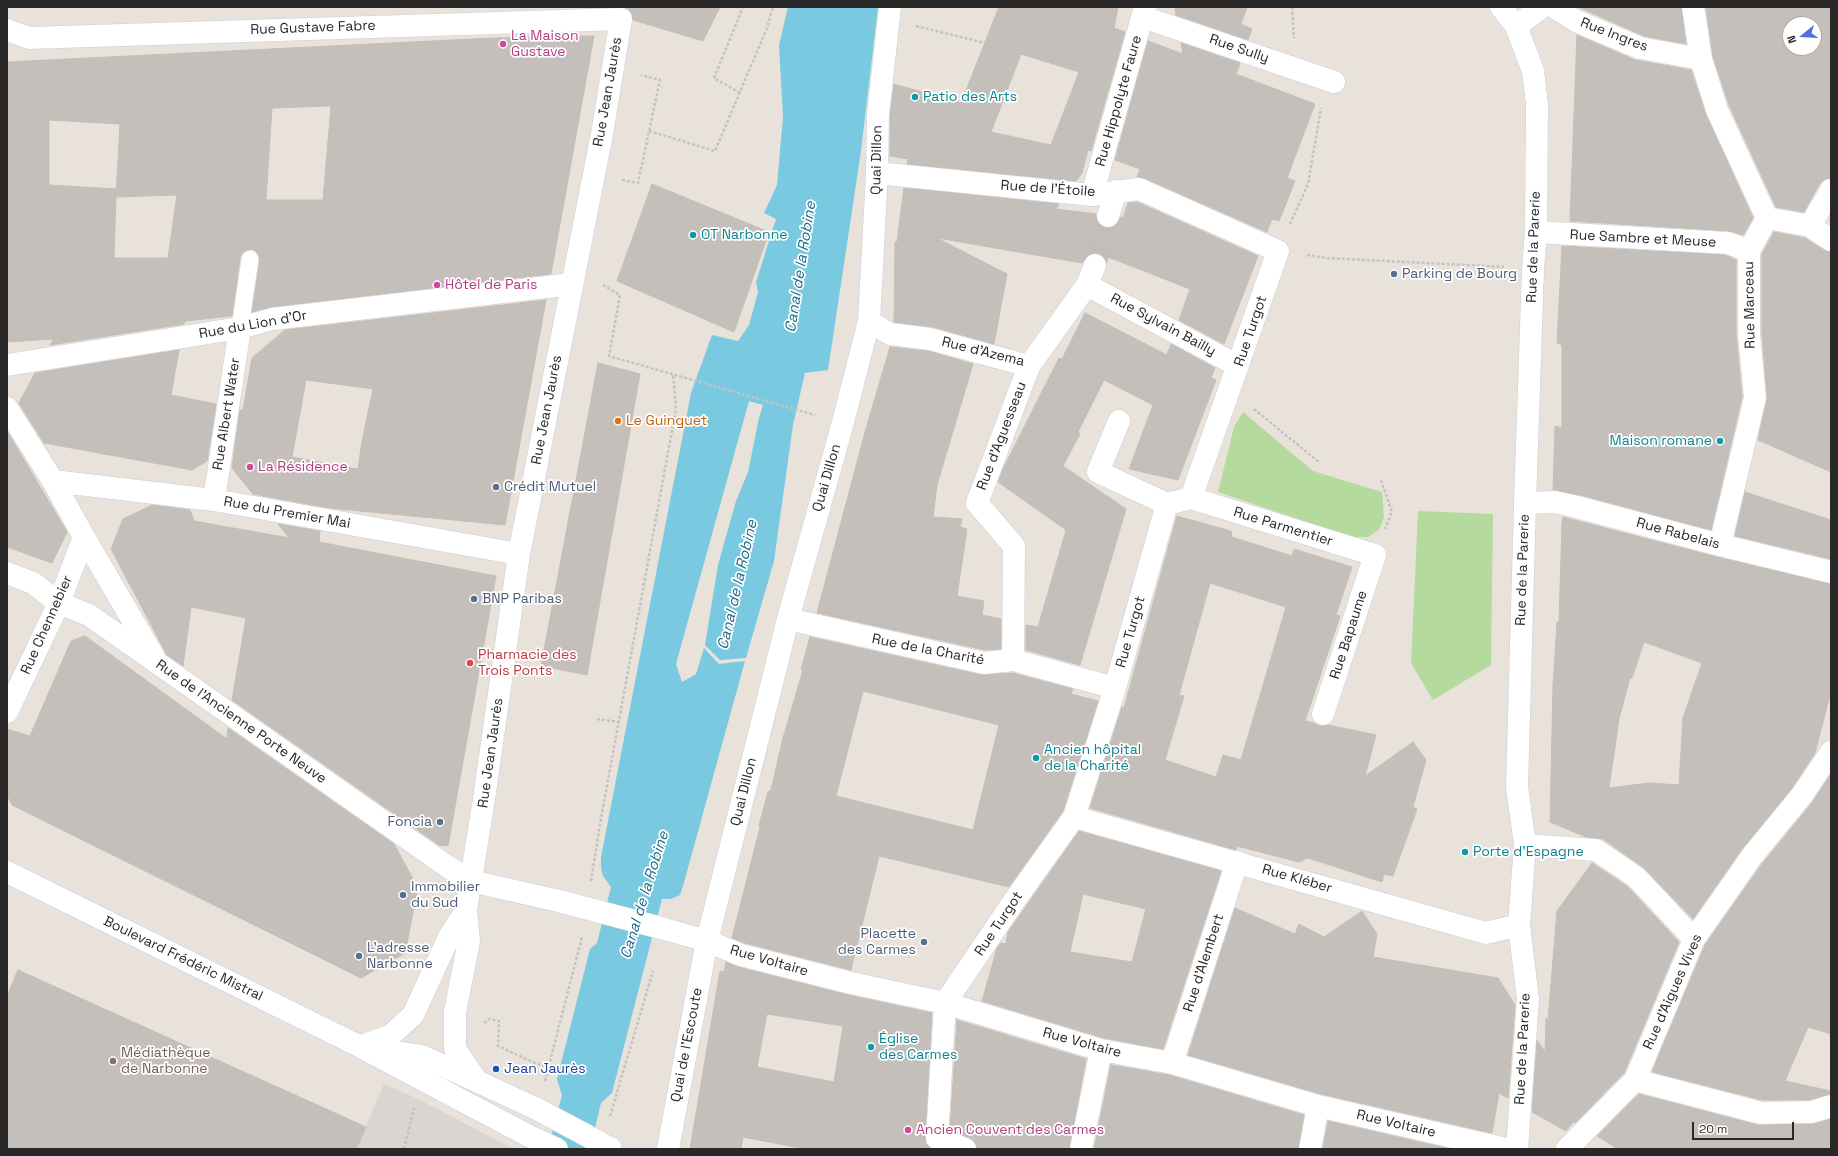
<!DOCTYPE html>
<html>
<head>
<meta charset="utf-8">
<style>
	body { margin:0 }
	#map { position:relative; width:1838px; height:1156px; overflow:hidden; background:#e9e2db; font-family:"Space Grotesk",sans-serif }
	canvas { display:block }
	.frame { position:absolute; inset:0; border:8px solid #282828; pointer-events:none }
	.north { position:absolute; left:1782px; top:16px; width:40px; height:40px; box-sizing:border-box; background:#fff; border:1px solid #a9a9a9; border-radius:50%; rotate:252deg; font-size:11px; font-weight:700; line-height:16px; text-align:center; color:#282828 }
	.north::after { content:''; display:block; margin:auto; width:14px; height:18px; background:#4c71e5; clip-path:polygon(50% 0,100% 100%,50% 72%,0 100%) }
	.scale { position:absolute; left:1692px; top:1122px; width:102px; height:18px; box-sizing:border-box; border:2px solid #282828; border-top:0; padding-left:5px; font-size:12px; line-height:14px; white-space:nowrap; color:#282828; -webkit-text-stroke:3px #fff; paint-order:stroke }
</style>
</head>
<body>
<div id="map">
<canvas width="1838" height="1156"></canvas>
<div class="frame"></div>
<div class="north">N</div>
<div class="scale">20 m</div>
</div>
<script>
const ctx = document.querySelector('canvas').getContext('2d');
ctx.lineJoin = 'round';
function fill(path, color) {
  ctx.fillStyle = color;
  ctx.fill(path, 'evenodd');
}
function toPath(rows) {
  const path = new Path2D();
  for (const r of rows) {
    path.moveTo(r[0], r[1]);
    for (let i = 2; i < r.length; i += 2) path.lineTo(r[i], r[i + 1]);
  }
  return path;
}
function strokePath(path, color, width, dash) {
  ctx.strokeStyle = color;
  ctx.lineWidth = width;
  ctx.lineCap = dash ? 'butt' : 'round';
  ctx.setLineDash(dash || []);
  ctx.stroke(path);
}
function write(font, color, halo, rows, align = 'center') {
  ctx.font = font + ' "Space Grotesk",sans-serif';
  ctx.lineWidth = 3.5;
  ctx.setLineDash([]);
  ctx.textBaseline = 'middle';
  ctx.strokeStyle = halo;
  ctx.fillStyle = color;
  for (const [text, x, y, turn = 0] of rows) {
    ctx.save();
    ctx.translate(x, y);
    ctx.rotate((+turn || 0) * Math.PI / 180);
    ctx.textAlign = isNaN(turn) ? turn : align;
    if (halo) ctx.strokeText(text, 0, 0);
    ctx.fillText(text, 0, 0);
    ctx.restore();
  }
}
const green = toPath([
	[1243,412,1313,471,1382,492,1384,517,1379,530,1368,537,1352,537,1218,492,1234,427],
	[1418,511,1493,514,1491,665,1433,700,1411,663]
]);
const plaza = toPath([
	[384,1084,416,1098,514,1149,356,1149]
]);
const water = toPath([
	[788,7,878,7,861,151,828,370,805,373,793,425,774,561,746,658,720,660,705,645,718,565,736,501,748,472,759,418,763,405,749,401,676,664,682,682,696,674,704,648,719,664,745,661,683,886,680,895,671,899,662,899,612,1093,601,1103,590,1149,548,1149,562,1095,557,1079,590,949,597,943,611,887,603,876,601,868,601,857,691,393,712,335,738,341,749,325,758,292,756,282,776,219,764,213,777,185,783,117,779,45]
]);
const building = toPath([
	[623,7,720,7,703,41,633,20,632,13,628,9,623,7],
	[999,7,1118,7,1114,28,1125,32,1091,151,1088,150,1082,173,1076,181,907,164,908,159,890,156,890,116,894,84,961,103,999,7],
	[1021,54,1079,72,1051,145,991,132,1021,54],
	[1175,7,1247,7,1241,24,1252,29,1248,40,1176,15,1175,7],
	[1578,7,1681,7,1686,44,1644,36,1578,7],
	[1706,7,1831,7,1831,178,1825,179,1820,183,1804,212,1776,207,1729,105,1713,56,1706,7],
	[1790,24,1814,24,1814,48,1790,48,1790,24],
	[1577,35,1635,60,1691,70,1706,115,1753,218,1743,235,1729,231,1570,221,1577,35],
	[594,36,551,274,271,307,252,312,260,260,256,251,252,249,247,250,242,253,240,258,232,316,185,321,184,324,50,345,54,339,7,342,7,62,492,38,594,36],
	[331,106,323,200,266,200,272,108,331,106],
	[49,120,120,124,116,195,116,189,49,185,49,120],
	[177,195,168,258,114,258,116,197,177,195],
	[1148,41,1183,54,1181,43,1240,63,1236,74,1315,104,1287,178,1295,181,1279,221,1272,219,1267,232,1144,178,1137,177,1140,169,1115,160,1148,41],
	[652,184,769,232,734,332,617,281,652,184],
	[904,188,1059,204,1056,209,1096,214,1099,224,1105,228,1110,228,1116,225,1121,217,1123,218,1128,203,1137,202,1258,256,1224,344,1179,320,1190,289,1108,257,1107,261,1105,257,1099,253,1093,253,1088,255,1082,263,937,238,1007,274,994,344,933,327,894,322,895,242,897,242,904,188],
	[1774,232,1805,238,1824,250,1831,252,1831,472,1758,440,1767,397,1762,333,1762,254,1774,232],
	[1562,246,1725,255,1736,260,1736,334,1742,397,1711,530,1580,495,1553,490,1555,426,1562,428,1562,345,1557,343,1562,246],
	[546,300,505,525,329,508,253,494,232,468,240,410,243,410,252,358,285,330,546,300],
	[306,380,373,389,362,441,358,469,292,457,306,380],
	[1085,313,1167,355,1171,344,1215,368,1211,378,1216,380,1178,480,1129,469,1153,405,1104,380,1078,432,1080,434,1063,466,1126,509,1080,665,1026,650,1026,625,1038,627,1066,530,998,482,1004,467,1059,358,1062,359,1085,313],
	[890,347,928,351,973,364,937,485,933,517,962,519,960,527,967,529,957,596,984,601,982,615,1001,619,1001,649,985,650,817,613,865,432,890,347],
	[179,350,171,395,216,404,207,461,192,470,44,443,19,403,35,373,179,350],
	[598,363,640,374,587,675,541,666,598,363],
	[7,431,67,532,52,563,7,547,7,431],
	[1745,492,1831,520,1831,559,1735,536,1745,492],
	[152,505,190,510,194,521,289,538,278,524,320,531,319,542,496,576,448,846,439,845,232,700,246,618,191,607,183,666,167,655,111,549,123,519,152,505],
	[1177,516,1231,531,1232,537,1292,556,1294,549,1352,567,1336,615,1340,616,1305,721,1314,723,1320,726,1328,725,1376,735,1365,776,1413,742,1426,760,1413,807,1417,809,1393,876,1384,874,1382,882,1308,858,1299,862,1237,846,1236,850,1090,808,1122,707,1124,708,1177,516],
	[1210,583,1286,607,1241,760,1223,755,1216,777,1165,760,1184,696,1179,695,1210,583],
	[1563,517,1717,557,1831,584,1831,691,1815,753,1792,788,1742,849,1693,919,1643,867,1603,839,1586,837,1550,822,1553,686,1557,622,1559,622,1562,523,1563,517],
	[1644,642,1702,663,1683,718,1679,785,1649,783,1609,788,1619,719,1630,678,1632,678,1644,642],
	[85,636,227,739,228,728,394,844,418,888,405,953,361,978,12,805,7,795,7,729,30,736,71,641,85,636],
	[810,637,981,675,1012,673,1073,689,1071,694,1098,701,1063,811,1009,887,879,856,851,970,745,943,732,938,760,827,759,825,768,792,771,790,783,738,803,670,801,669,810,637],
	[863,691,999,725,973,830,836,796,863,691],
	[1831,774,1831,1034,1808,1027,1785,1081,1831,1091,1831,1094,1810,1100,1762,1100,1652,1072,1705,945,1762,864,1812,803,1831,774],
	[1079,831,1221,871,1163,1049,1104,1038,982,1001,997,948,1001,943,1006,944,1008,932,1079,831],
	[1083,894,1146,909,1132,962,1070,952,1083,894],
	[1592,863,1628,887,1679,942,1624,1073,1575,1123,1573,1122,1566,1131,1532,1112,1537,1040,1545,1052,1546,1018,1548,1020,1557,911,1592,863],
	[1235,908,1295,934,1299,924,1324,937,1362,911,1377,934,1373,957,1498,978,1515,1005,1508,1098,1499,1093,1492,1133,1321,1094,1188,1055,1235,908],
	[726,962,738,967,848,995,932,1013,925,1137,926,1144,932,1149,805,1149,743,1137,741,1149,690,1149,720,971,724,972,726,962],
	[767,1014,843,1026,834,1082,757,1067,767,1014],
	[18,970,366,1127,356,1149,7,1149,7,996,18,970],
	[957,1020,1086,1059,1069,1149,977,1149,975,1142,970,1138,950,1130,957,1020],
	[1111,1065,1169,1075,1304,1115,1298,1149,1094,1149,1111,1065],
	[1639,1094,1758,1125,1812,1124,1831,1119,1831,1149,1618,1149,1597,1136,1639,1094],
	[1328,1121,1450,1149,1323,1149,1328,1121]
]);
const minorTunnel = toPath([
	[1095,265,1108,216]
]);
const path = toPath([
	[1292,7,1294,38],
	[916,26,985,43],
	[740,93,714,78,743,7],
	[1198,130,1201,106],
	[649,131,715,151,767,28,773,7],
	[1193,143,1198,130,1240,131,1246,123],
	[622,180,638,183,660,80,641,75],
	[1290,224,1308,184,1321,108],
	[1307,255,1327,258,1504,267],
	[603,285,620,295,609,356,815,415],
	[1254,409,1320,463],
	[1381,480,1392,512,1385,529],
	[597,719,619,722],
	[591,881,600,824,676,409,673,375],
	[484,1023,489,1019,499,1021,498,1046,535,1063,548,1067],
	[545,1081,582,937],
	[610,1116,653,971],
	[404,1149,414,1108]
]);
const service = toPath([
	[240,328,250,259]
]);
const pedestrian = toPath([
	[1554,7,1576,21,1640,48,1701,59],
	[1143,17,1334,82],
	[1516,26,1542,7],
	[1092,195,1145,7],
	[1536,232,1728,243,1749,251],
	[869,321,890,334,930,339,1029,366],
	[788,619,984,663,1013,660],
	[1525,845,1596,850,1636,877,1694,939]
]);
const minor = toPath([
	[1501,7,1516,26,1533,71,1537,104,1536,232,1533,269,1525,503,1517,787,1525,845,1519,925,1528,999,1517,1149],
	[1693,7,1701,59,1717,110,1767,218,1749,251,1749,334,1755,398,1720,545],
	[7,30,29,38,621,19,602,134,519,554,484,799,466,910,469,941,455,1012,455,1049,476,1080],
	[877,173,1092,195,1139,189,1278,251,1191,498,1167,504,1115,688,1074,817,1014,901,945,1003],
	[1108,216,1116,191],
	[1767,218,1810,226,1831,240],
	[1810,226,1831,190],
	[1095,265,1087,285,1029,366,977,503,1014,546,1013,660,1115,688],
	[1087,285,1238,366],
	[7,365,240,328,272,319,572,284],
	[7,408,53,481,84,537,59,603,7,712],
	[1119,421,1098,472,1167,504],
	[53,481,214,500,519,554],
	[1191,498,1375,555,1323,714],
	[214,500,240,328],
	[1525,503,1555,502,1577,507,1720,545,1831,572],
	[84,537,154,657],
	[7,573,33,583,59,603,89,615,448,867,471,881,559,901],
	[1074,817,1486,933,1519,925],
	[661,928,707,941,741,955,851,983,945,1003,1101,1050,1172,1063,1318,1106,1506,1149],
	[945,1003,937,1138,965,1149],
	[364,1045,390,1036,413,1015,449,937,466,910],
	[364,1047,422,1056,537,1109],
	[1172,1063,1237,862],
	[1635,1080,1761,1113,1812,1112,1831,1106],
	[668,1149,707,941,788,619,842,426,869,321,877,173,878,115,890,7],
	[1081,1149,1101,1050],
	[1310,1149,1318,1106],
	[1567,1149,1635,1080,1694,939,1752,856,1802,795,1831,752]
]);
const secondary = toPath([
	[7,872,359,1046,529,1136]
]);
const minorBridge = toPath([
	[559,901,661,928],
	[537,1109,610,1148]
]);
const secondaryBridge = toPath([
	[529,1136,557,1149]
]);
const markers = [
	[503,44,4,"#d1479c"],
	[915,97,4,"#0f9aa8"],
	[693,235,4,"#0f9aa8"],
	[1394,274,4,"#5c6f8a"],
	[437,285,4,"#d1479c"],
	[618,421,4,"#e8710a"],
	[1720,441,4,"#0f9aa8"],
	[250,467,4,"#d1479c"],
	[496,487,4,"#5c6f8a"],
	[474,599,4,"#5c6f8a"],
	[470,663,4,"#e0444e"],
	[1036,758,4,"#0f9aa8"],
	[440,822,4,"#5c6f8a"],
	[1465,852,4,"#0f9aa8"],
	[403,895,4,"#5c6f8a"],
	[924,942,4,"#5c6f8a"],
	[359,956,4,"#5c6f8a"],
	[871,1047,4,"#0f9aa8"],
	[113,1061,4,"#8d6e63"],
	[496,1069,4,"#1a4fb4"],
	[908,1130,4,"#d1479c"]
];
const streetNames = [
	["Rue Gustave Fabre",313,28,-2],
	["Rue Ingres",1614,35,21],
	["Rue Sully",1239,49,19],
	["Rue Jean Jaurès",608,92,-80],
	["Rue Hippolyte Faure",1119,101,-74],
	["Quai Dillon",877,160,-89],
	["Rue de l'Étoile",1048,189,4],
	["Rue Sambre et Meuse",1643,239,3],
	["Rue de la Parerie",1534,247,-88],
	["Rue Marceau",1750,305,-91],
	["Rue du Lion d'Or",253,325,-10],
	["Rue Sylvain Bailly",1163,325,28],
	["Rue Turgot",1251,331,-71],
	["Rue d'Azema",983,352,14],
	["Rue Jean Jaurès",547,410,-79],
	["Rue Albert Water",227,414,-81],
	["Rue d'Aguesseau",1002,436,-69],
	["Quai Dillon",827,478,-74],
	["Rue du Premier Mai",287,513,10],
	["Rue Parmentier",1283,527,17],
	["Rue Rabelais",1678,534,15],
	["Rue de la Parerie",1523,570,-88],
	["Rue Chennebier",47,625,-66],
	["Rue Turgot",1131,632,-74],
	["Rue Bapaume",1349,635,-72],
	["Rue de la Charité",928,650,11],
	["Rue de l'Ancienne Porte Neuve",241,722,35],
	["Rue Jean Jaurès",491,753,-82],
	["Quai Dillon",744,792,-76],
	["Rue Kléber",1297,879,16],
	["Rue Turgot",999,924,-56],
	["Boulevard Frédéric Mistral",183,959,26],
	["Rue Voltaire",769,961,16],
	["Rue d'Alembert",1204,963,-72],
	["Rue d'Aigues Vives",1673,992,-66],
	["Rue Voltaire",1082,1043,15],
	["Quai de l'Escoute",687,1045,-79],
	["Rue de la Parerie",1523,1049,-87],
	["Rue Voltaire",1396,1124,13]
];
const hotelNames = [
	["La Maison",511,36],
	["Gustave",511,52],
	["Hôtel de Paris",445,285],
	["La Résidence",258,467],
	["Ancien Couvent des Carmes",916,1130]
];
const cultureNames = [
	["Patio des Arts",923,97],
	["OT Narbonne",701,235],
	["Maison romane",1712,441,"right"],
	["Ancien hôpital",1044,750],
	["de la Charité",1044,766],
	["Porte d'Espagne",1473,852],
	["Église",879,1039],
	["des Carmes",879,1055]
];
const serviceNames = [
	["Parking de Bourg",1402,274],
	["Crédit Mutuel",504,487],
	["BNP Paribas",482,599],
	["Foncia",432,822,"right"],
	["Immobilier",411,887],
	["du Sud",411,903],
	["Placette",916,934,"right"],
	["des Carmes",916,950,"right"],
	["L'adresse",367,948],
	["Narbonne",367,964]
];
const foodNames = [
	["Le Guinguet",626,421]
];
const healthNames = [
	["Pharmacie des",478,655],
	["Trois Ponts",478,671]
];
const educationNames = [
	["Médiathèque",121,1053],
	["de Narbonne",121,1069]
];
const transitNames = [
	["Jean Jaurès",504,1069]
];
const waterNames = [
	["Canal de la Robine",801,267,-81],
	["Canal de la Robine",738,585,-77],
	["Canal de la Robine",645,895,-73]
];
fill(green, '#b5da9d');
fill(plaza, '#d9d5d1');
fill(water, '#79cae0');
fill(building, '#c4bfba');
strokePath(building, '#c4beb5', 1);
strokePath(minorTunnel, '#c2bdb7', 22, [22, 11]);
strokePath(service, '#c9cdd8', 18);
strokePath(pedestrian, '#c9cdd8', 23);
strokePath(minor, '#c9cdd8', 23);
strokePath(secondary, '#c9cdd8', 23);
strokePath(path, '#c3c3c3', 2.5, [3, 2]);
strokePath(service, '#fff', 17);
strokePath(pedestrian, '#fff', 22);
strokePath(minor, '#fff', 22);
strokePath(secondary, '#fff', 22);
strokePath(minorBridge, '#c9cdd8', 23, []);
strokePath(secondaryBridge, '#c9cdd8', 23, []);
strokePath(minorBridge, '#fff', 22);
strokePath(secondaryBridge, '#fff', 22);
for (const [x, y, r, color] of markers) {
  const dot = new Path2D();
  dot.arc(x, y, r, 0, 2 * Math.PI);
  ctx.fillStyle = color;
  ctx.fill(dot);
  strokePath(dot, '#fff', 1.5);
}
write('14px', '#282828', '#fff', streetNames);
write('14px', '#b23c85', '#fff', hotelNames, 'left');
write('14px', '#0d838f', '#fff', cultureNames, 'left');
write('14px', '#4e5e75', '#fff', serviceNames, 'left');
write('14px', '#c56008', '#fff', foodNames, 'left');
write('14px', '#be3a42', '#fff', healthNames, 'left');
write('14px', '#785e54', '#fff', educationNames, 'left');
write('14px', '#164399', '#fff', transitNames, 'left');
write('italic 15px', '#1c6988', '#fff', waterNames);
</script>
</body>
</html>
